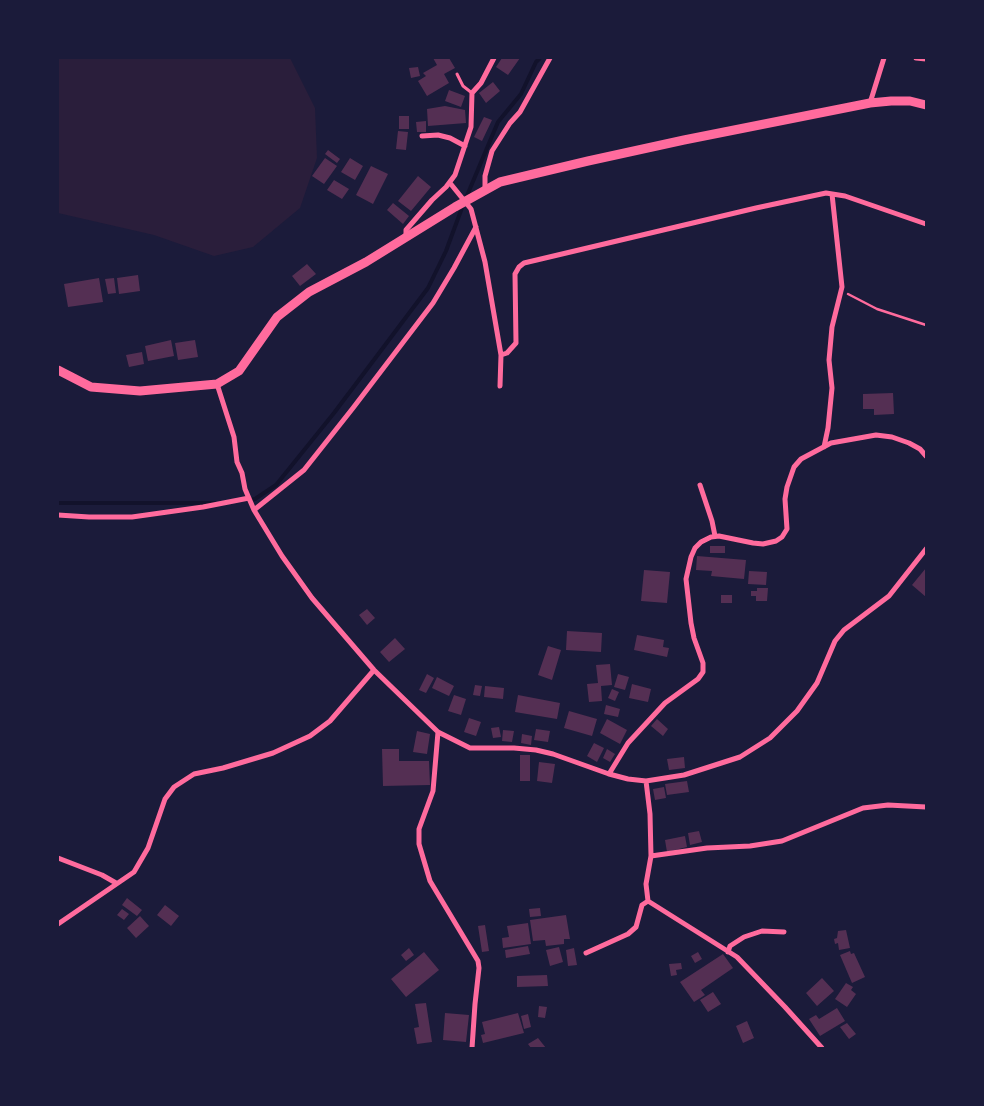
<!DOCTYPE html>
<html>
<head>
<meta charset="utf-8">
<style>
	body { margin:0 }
	#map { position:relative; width:984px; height:1106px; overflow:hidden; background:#1b1b3a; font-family:"Alegreya Sans",sans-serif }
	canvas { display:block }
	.frame { position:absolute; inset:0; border:59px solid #1b1b3a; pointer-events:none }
</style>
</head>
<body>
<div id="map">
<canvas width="984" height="1106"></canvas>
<div class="frame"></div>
</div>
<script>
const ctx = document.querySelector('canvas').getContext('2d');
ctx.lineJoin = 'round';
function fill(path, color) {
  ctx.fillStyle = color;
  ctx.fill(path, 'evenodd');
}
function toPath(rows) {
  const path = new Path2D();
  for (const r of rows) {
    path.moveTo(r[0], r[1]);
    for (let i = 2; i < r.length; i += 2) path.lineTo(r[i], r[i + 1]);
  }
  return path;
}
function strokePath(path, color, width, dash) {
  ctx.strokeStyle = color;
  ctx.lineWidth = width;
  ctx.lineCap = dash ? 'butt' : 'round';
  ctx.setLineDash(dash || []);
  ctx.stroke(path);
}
const green = toPath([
	[58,58,290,58,315,108,317,158,300,208,253,247,214,256,154,235,58,213]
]);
const stream = toPath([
	[466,198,498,122,521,94,536,62,540,58],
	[249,500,255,499,276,485,334,413,428,288,446,251,463,205],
	[58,503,215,503]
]);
const building = toPath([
	[433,58,449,58,455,68,444,74,449,83,427,96,418,81,426,76,423,73,437,65],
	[502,58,520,58,508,75,496,67],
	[418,67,420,76,411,78,409,68],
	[493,82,500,91,486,103,479,93],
	[449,90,465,96,461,107,445,101],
	[445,106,465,110,466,123,428,126,427,109],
	[399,116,409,116,409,129,399,129],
	[484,117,492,120,482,141,474,137],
	[426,121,426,132,417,132,416,122],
	[398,131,408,132,406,150,396,149],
	[328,150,340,159,337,163,325,154],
	[325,158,337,166,324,184,312,176],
	[350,158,363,166,355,180,341,172],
	[371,166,388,174,373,204,356,195],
	[418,176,431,187,411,211,398,201],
	[334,180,349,189,342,199,327,190],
	[393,203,409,216,403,224,387,210],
	[307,264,316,274,300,286,292,276],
	[138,275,140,291,119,294,117,278],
	[99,278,103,302,68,307,64,284],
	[114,278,116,293,108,294,105,279],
	[171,340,174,356,148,361,145,346],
	[195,340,198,357,178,360,175,343],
	[142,352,144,364,129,367,126,355],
	[893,393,894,414,874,415,874,409,863,409,863,394],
	[710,546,725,546,725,553,710,553],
	[697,556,746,560,744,579,711,576,712,571,696,570],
	[926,568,926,597,912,585],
	[644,570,670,572,667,603,641,601],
	[749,571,767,572,766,585,748,584],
	[757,588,768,588,767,601,756,601,756,596,751,596,751,591,757,591],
	[721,595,732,595,732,603,721,603],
	[367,609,375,618,367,625,359,615],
	[567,631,602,633,601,652,566,650],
	[637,635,664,640,663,647,669,648,667,657,634,650],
	[395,638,405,649,389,662,380,652],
	[548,646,561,650,552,680,538,675],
	[610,664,612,685,601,686,602,701,589,702,587,684,598,683,596,665],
	[427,674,434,678,426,693,419,690],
	[618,674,629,677,625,690,614,687],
	[437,677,454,686,449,696,432,688],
	[632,684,651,689,648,702,629,698],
	[475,685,482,686,480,696,473,695],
	[485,686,504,688,503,699,484,697],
	[612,689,619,692,615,701,608,698],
	[454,695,466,699,461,715,448,711],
	[518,695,560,703,557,719,515,712],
	[606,705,620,709,618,717,604,714],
	[569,711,597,719,592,736,564,728],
	[469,718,481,722,476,736,464,732],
	[607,719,627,730,620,744,600,733],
	[657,719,668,729,663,736,651,726],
	[499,727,501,737,493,738,491,728],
	[536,729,550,731,548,742,534,740],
	[503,730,514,731,512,742,502,741],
	[417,731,430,734,427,754,413,752],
	[522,734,532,736,531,745,521,743],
	[594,743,604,748,597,762,587,756],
	[382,749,399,749,399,761,429,761,430,785,383,786],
	[607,749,615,754,610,762,603,758],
	[520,755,530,755,530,781,520,781],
	[684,757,685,768,669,770,667,759],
	[539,762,555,764,552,783,537,781],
	[687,781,689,792,667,795,665,784],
	[664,787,666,798,655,800,653,789],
	[699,831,702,842,690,845,688,833],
	[685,836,687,847,667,852,665,840],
	[127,898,142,910,137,916,122,905],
	[165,905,179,916,171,926,157,915],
	[540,908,541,916,530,917,529,909],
	[122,909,129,914,124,920,117,915],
	[566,915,570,939,564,939,564,944,546,946,545,940,533,941,530,920],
	[140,916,149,926,136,938,127,928],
	[528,923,531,944,503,948,502,938,509,937,507,926],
	[485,925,489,951,482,952,478,926],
	[846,930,850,948,839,950,838,943,835,944,834,939,837,938,838,931],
	[528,946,530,954,506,958,505,950],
	[559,947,563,962,550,966,546,950],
	[409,948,414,955,406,961,401,955],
	[574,948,577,965,568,966,566,950],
	[850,951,851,954,854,953,865,977,852,983,840,955],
	[424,952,439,970,406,997,391,979],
	[698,952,702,959,695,963,691,956],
	[723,954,733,968,701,990,705,995,694,1002,680,982],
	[681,963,682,969,676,970,677,975,671,976,669,964],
	[547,975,548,986,517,987,517,976],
	[822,978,834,991,817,1006,806,993],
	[846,983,853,987,851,990,856,994,847,1007,835,999],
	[713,992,721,1004,708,1012,700,1000],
	[426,1003,432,1042,417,1044,414,1028,419,1027,415,1004],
	[539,1006,547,1007,545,1018,538,1017],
	[837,1008,845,1021,820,1036,809,1019,816,1015,819,1019],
	[445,1013,469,1015,466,1042,443,1040],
	[518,1013,524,1033,483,1043,481,1035,485,1034,482,1022],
	[528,1014,531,1027,524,1029,521,1016],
	[747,1021,754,1038,743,1043,736,1026],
	[847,1023,856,1034,849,1039,840,1027],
	[538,1038,546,1048,531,1048,528,1044]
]);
const path = toPath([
	[848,294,877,309,926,325]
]);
const service = toPath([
	[457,74,463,86,472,93]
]);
const minor = toPath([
	[916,58,926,59],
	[870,103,884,58],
	[422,136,438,135,450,138,465,146],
	[450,183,471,209,485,262,501,355,500,386],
	[485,191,485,176,492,151,510,123,520,112,550,58],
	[406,238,406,230,432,200,446,187,455,175,471,127,472,93,481,83,494,58],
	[501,355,507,353,516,343,515,274,519,267,524,263,756,208,826,193,845,196,926,224],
	[217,384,234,437,237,462,242,473,245,489,254,510,282,556,312,598,374,670,438,732,470,748,514,748,536,750,553,754,609,774,628,779,646,781,684,775,740,757,770,738,797,711,817,683,835,641,844,630,889,596,926,549],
	[824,447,828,428,832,388,829,360,832,327,842,287,832,194],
	[700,485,712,521,715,536],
	[254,510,304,470,353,408,433,303,454,268,476,227],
	[58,515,89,517,132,517,203,507,249,498],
	[438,732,433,791,419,829,419,844,430,881,478,961,479,968,475,1004,472,1048],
	[609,774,628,743,665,703,698,679,703,672,703,663,694,638,691,623,686,579,691,557,695,548,701,542,711,537,719,536,753,543,763,544,776,541,782,537,787,529,785,499,787,487,794,467,801,459,831,443,876,435,892,437,909,443,920,449,926,456],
	[646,781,650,814,651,856,646,884,648,901,737,957,785,1007,822,1048],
	[651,856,707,848,750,846,782,841,863,808,888,805,926,807],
	[58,858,102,875,116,883],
	[58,924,134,872,148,848,165,799,174,787,194,774,223,768,273,753,310,736,330,721,374,670],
	[728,952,730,946,744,937,762,931,784,932],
	[586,953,628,934,636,927,642,905,648,901]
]);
const tertiary = toPath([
	[58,370,91,387,140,391,217,384,239,371,277,317,309,292,366,262,455,207,500,182,588,161,684,140,870,103,891,101,910,101,926,105]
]);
fill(green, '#2a1e3b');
strokePath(stream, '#12122b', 4);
fill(building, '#542f53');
strokePath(path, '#ff6b9d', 2.5);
strokePath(service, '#ff6b9d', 3);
strokePath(minor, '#ff6b9d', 5);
strokePath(tertiary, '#ff6b9d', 9);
</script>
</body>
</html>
